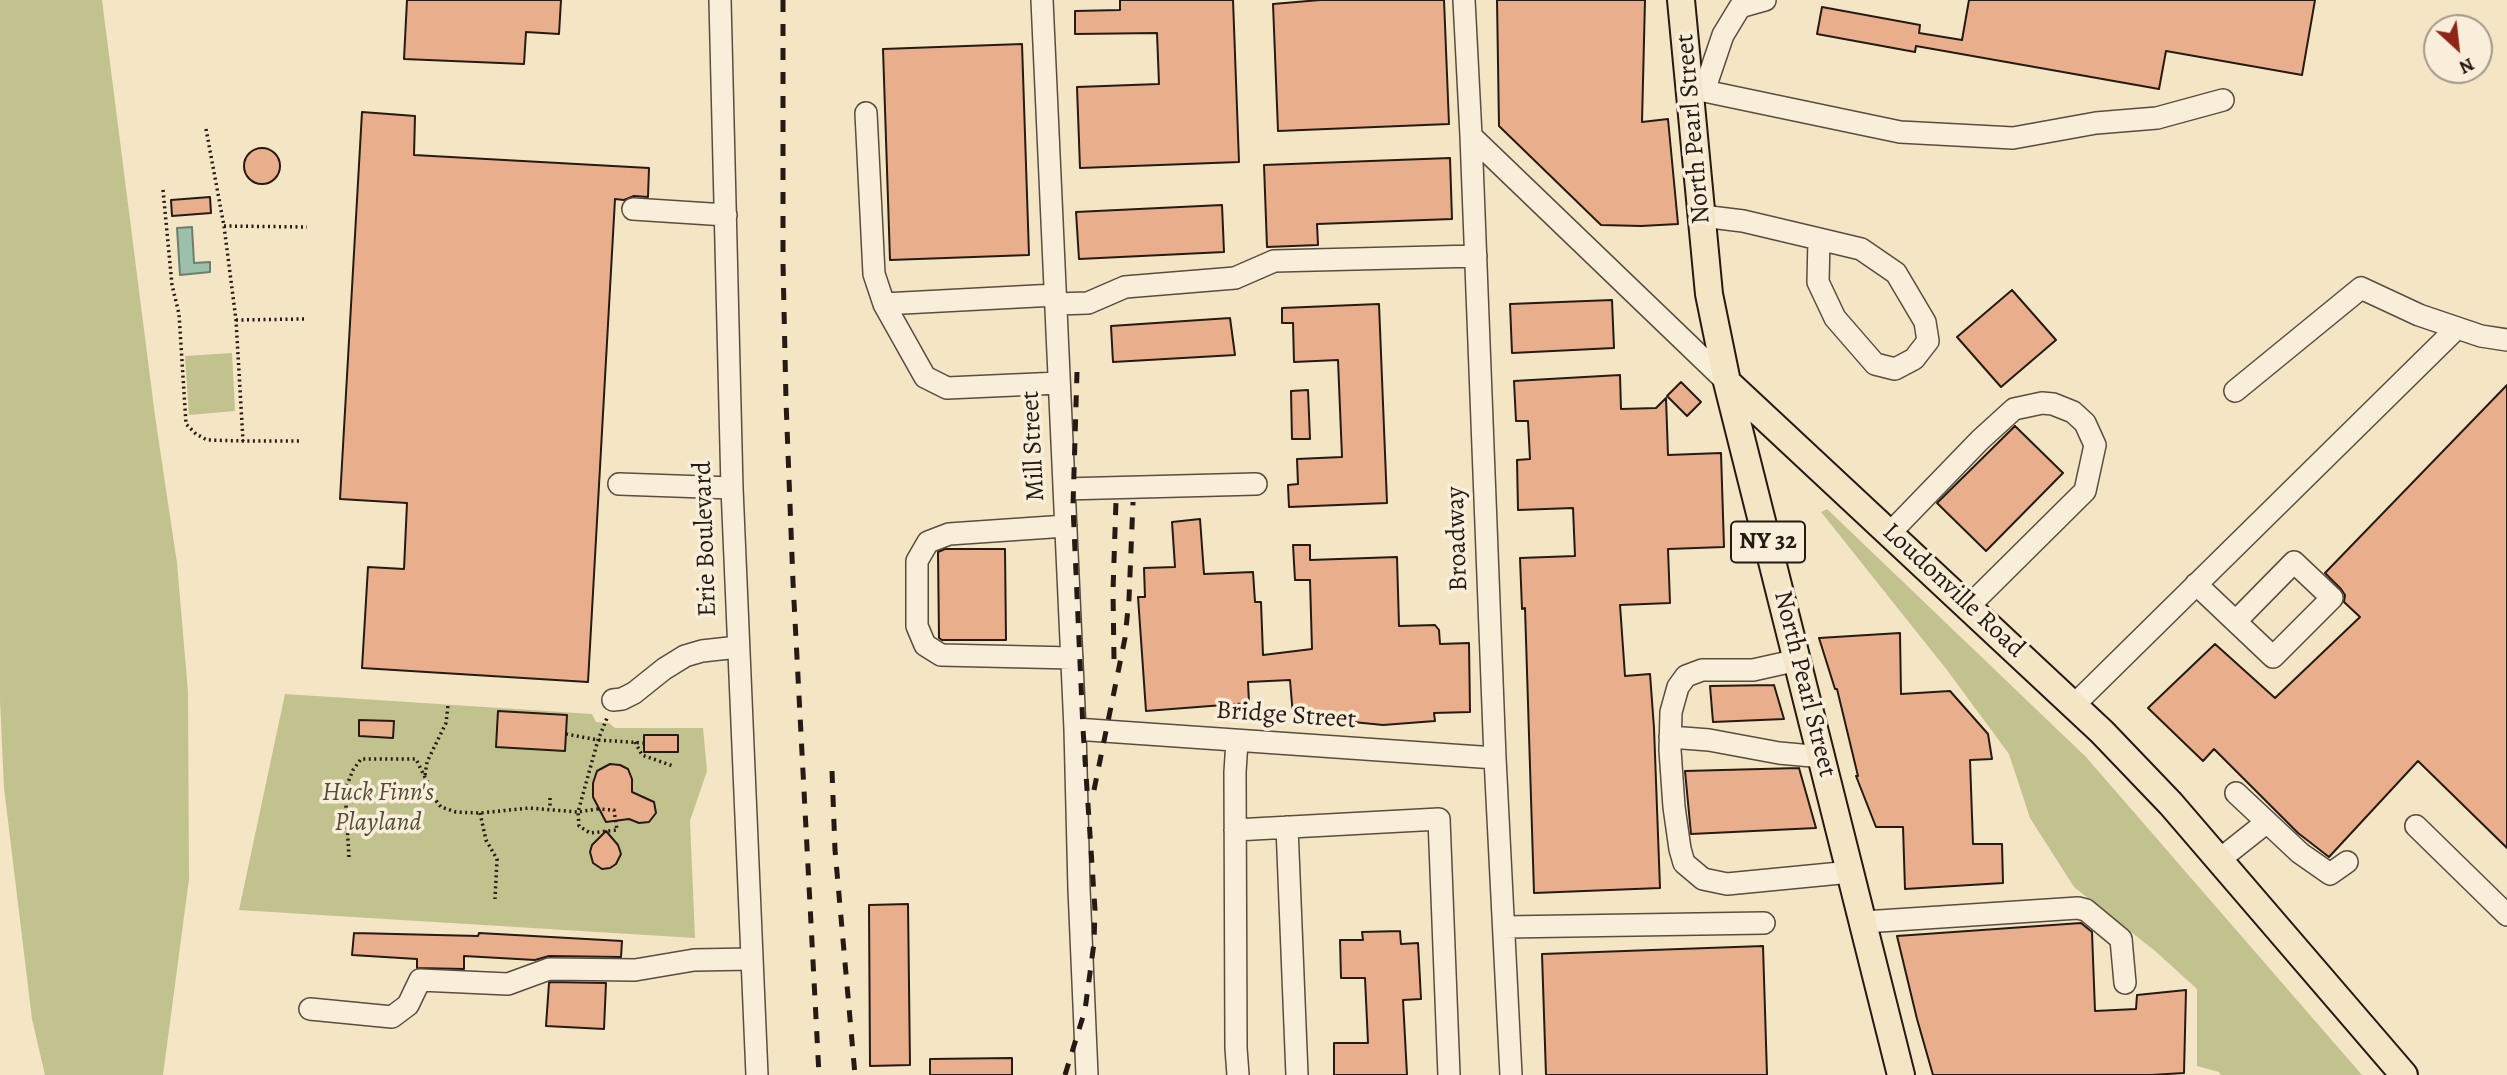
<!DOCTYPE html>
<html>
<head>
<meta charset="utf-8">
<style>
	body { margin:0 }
	#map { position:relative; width:2507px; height:1075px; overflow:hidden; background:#f4e5c4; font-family:Alegreya,serif }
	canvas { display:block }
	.north { position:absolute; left:2423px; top:14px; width:70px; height:70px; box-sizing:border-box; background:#f8eed9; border:2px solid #a4998a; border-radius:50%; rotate:153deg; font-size:19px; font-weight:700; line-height:28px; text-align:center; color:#251a14 }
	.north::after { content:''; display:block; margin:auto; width:24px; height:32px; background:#8f2418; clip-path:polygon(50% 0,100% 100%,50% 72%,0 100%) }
</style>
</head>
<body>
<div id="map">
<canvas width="2507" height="1075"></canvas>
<div class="north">N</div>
</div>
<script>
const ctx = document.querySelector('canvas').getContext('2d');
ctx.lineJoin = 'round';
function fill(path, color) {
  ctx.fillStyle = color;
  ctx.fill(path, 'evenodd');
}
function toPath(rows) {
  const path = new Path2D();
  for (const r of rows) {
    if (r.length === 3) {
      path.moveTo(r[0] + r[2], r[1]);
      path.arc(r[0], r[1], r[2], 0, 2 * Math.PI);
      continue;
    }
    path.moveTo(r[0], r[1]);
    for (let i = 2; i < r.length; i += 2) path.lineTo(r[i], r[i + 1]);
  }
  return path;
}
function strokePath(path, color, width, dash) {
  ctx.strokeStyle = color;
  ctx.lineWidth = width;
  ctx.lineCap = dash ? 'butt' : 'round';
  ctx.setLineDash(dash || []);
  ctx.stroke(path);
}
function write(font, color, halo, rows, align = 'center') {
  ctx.font = font + ' Alegreya,serif';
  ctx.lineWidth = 7;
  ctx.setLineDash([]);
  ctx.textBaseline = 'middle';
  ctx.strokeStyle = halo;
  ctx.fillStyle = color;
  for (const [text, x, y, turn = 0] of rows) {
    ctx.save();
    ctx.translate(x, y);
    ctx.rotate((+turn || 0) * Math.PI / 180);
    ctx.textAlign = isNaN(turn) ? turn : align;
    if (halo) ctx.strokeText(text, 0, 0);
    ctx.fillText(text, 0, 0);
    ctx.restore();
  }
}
const green = toPath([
	[0,0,102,0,155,416,177,563,188,692,189,879,163,1075,45,1075,32,1019,4,788,0,701],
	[232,353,235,411,189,415,185,356],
	[1827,509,2086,757,2362,1075,2221,1075,2219,1072,2197,1066,2197,989,2154,950,2074,887,2030,818,2009,754,1947,670,1821,512],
	[285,694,592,714,596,722,609,723,615,728,703,728,707,771,690,821,695,938,239,910]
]);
const water = toPath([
	[192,227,194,263,210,262,210,272,180,275,177,228,192,227]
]);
const building = toPath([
	[407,0,561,0,559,34,526,32,524,64,404,59,407,0],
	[1120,0,1233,0,1239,162,1080,168,1077,87,1159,84,1157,33,1075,34,1075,11,1120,10,1120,0],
	[1320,0,1444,0,1449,124,1278,131,1273,4,1320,0],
	[1497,0,1645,0,1642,122,1668,119,1678,224,1641,226,1601,225,1499,126,1497,0],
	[1969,0,2315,0,2302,75,2166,51,2159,89,1916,46,1915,52,1817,34,1822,7,1920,25,1919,33,1962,40,1969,0],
	[1022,44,1029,255,890,260,883,49,1022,44],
	[362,112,415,116,414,155,649,168,648,197,634,196,624,200,615,199,588,682,362,668,368,567,404,569,407,503,340,499,362,112],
	[262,166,18],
	[1450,158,1452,219,1317,224,1318,245,1267,247,1264,165,1450,158],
	[210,197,211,213,172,216,171,200,210,197],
	[1222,205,1224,252,1079,259,1076,212,1222,205],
	[2012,290,2056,340,2001,387,1957,337,2012,290],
	[1612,300,1614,348,1512,353,1510,304,1612,300],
	[1379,304,1387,503,1289,507,1288,485,1298,484,1297,459,1342,457,1338,360,1294,362,1293,323,1282,323,1282,308,1379,304],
	[1230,318,1235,355,1113,362,1111,326,1230,318],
	[1620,375,1621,409,1656,408,1666,398,1668,455,1721,453,1724,547,1668,549,1670,603,1620,605,1625,676,1650,674,1654,728,1660,888,1534,893,1525,608,1522,609,1520,558,1575,556,1573,508,1518,510,1517,460,1530,459,1528,421,1516,421,1514,381,1620,375],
	[1681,382,1701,402,1687,416,1667,396,1681,382],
	[2507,385,2507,848,2418,761,2329,857,2298,833,2214,749,2203,761,2148,708,2215,644,2275,698,2360,617,2344,602,2345,595,2341,589,2325,573,2507,385],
	[1308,390,1310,439,1292,439,1291,391,1308,390],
	[2015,426,2063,473,1986,551,1937,503,2015,426],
	[1200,519,1204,574,1253,572,1255,602,1261,602,1263,655,1312,649,1310,580,1295,580,1293,545,1310,545,1310,560,1397,557,1399,626,1435,625,1439,630,1440,644,1469,643,1470,712,1434,713,1435,721,1383,725,1293,716,1290,680,1248,682,1249,703,1146,711,1138,597,1145,597,1144,568,1175,567,1172,522,1200,519],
	[945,549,1005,549,1006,640,942,640,939,638,938,552,945,549],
	[1900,633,1901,694,1950,691,1988,734,1992,759,1970,760,1973,844,2002,844,2003,883,1905,889,1903,827,1876,827,1856,776,1858,776,1837,689,1835,689,1819,638,1900,633],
	[1774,685,1784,719,1713,722,1710,686,1774,685],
	[498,711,567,715,565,751,496,747,498,711],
	[359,720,394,721,393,738,359,736,359,720],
	[644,735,678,735,678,752,644,752,644,735],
	[610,764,620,765,628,769,632,779,632,792,654,802,656,813,649,822,639,823,629,819,606,822,593,797,593,783,597,771,610,764],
	[1799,768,1816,828,1691,834,1685,771,1799,768],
	[606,831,618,845,621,854,616,864,610,868,602,869,593,863,590,852,592,845,606,831],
	[908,904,910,1065,870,1066,869,905,908,904],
	[2081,923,2092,932,2095,1011,2136,1009,2137,995,2186,990,2184,1073,2151,1075,1933,1075,1917,1019,1897,936,2081,923],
	[1400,931,1401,944,1418,943,1421,999,1403,1000,1407,1075,1334,1075,1334,1043,1368,1043,1365,978,1341,978,1340,940,1363,940,1362,932,1400,931],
	[354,933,478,936,479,933,622,941,621,957,549,956,535,960,464,956,464,969,417,968,417,959,352,955,354,933],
	[1763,946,1767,1075,1546,1075,1542,954,1763,946],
	[551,982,606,983,604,1029,546,1026,549,983,551,982],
	[1012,1058,1012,1075,930,1075,930,1059,1012,1058]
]);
const path = toPath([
	[206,129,224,226,236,320,243,441,301,441],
	[163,190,172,285,179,314,186,424,196,434,207,440,243,441],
	[224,226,307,227],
	[236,320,304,319],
	[566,734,598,740,644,743],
	[635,742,642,755,673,766],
	[425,775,427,762,446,723,448,705],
	[550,798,550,809],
	[597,809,614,810,617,830,590,833,579,826,578,812,597,809],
	[480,813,486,840,497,859,495,899],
	[338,819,347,813],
	[348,819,356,825],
	[349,857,345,790,353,770,361,759,416,759,437,802,441,807,456,812,480,813,529,808,578,812,598,740,607,718]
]);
const minor = toPath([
	[720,0,732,488,757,1075],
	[1042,0,1075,729,1079,889,1087,1075],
	[1464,0,1471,136,1495,758,1511,1075],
	[1690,88,1900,132,2013,138,2096,123,2157,118,2223,100],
	[1704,91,1723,35,1740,7,1765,0],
	[866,113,874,274,884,304,925,377,947,388,1059,383],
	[1471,136,1727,382],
	[633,209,726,215],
	[1702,216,1743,221,1819,239,1861,249,1896,273,1925,322,1928,341,1914,359,1895,369,1875,364,1835,318,1818,282,1819,239],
	[884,304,1055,295],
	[1056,304,1088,303,1125,287,1235,278,1274,261,1476,256],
	[2235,391,2361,288,2419,315,2481,336,2507,340],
	[619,484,732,488],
	[1064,489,1256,484],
	[1066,526,949,534,928,542,917,561,917,626,925,645,941,655,1072,658],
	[1890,533,1980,440,2014,409,2042,403,2053,404,2073,412,2085,423,2095,445,2085,491,1969,606],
	[2196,584,2273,657,2332,598,2294,562,2236,621],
	[1798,660,1753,670,1702,670,1686,676,1678,687,1671,712,1670,750,1674,807,1680,849,1684,863,1703,879,1727,884,1851,872],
	[613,700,622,699,634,693,664,669,685,656,702,651,738,647],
	[2074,705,2457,328],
	[1075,729,1495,758],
	[1670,737,1709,740,1779,753,1823,757],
	[1237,741,1235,772,1236,1048,1238,1075],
	[2236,793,2300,853,2330,874,2347,862],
	[2416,826,2507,915],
	[1287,827,1297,1075],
	[1235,830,1439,819,1449,1075],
	[2219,860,2267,822],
	[1864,922,2078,908,2086,910,2121,939,2125,983],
	[1505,927,1764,923],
	[310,1009,392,1017,408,1005,420,980,508,984,549,969,635,970,694,960,752,959]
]);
const major = toPath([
	[1681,0,1709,294,1727,382,1901,1075],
	[1727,382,2102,732,2171,804,2404,1075]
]);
const rail = toPath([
	[783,0,783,263,786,401,793,582,819,1075],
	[1114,659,1113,591,1116,501],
	[832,771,835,850,855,1075],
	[1094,790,1125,638,1129,599,1133,502],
	[1065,1075,1085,1010,1094,943,1095,910,1083,729,1073,506,1077,372]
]);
const shields = [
	[1768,542,74]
];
const shieldNames = [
	["NY 32",1768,542]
];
const streetNames = [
	["North Pearl Street",1694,129,-95],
	["Mill Street",1034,446,-93],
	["Erie Boulevard",706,539,-92],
	["Broadway",1458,539,-92],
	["Loudonville Road",1953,591,43],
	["North Pearl Street",1804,684,76],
	["Bridge Street",1286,716,4]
];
const parkNames = [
	["Huck Finn's",378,794],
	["Playland",378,824]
];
fill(green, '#c2c28f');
fill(water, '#9dc0ad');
strokePath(water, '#6d7e70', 2);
fill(building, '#e9af8c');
strokePath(building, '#251a14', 2);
strokePath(minor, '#594d40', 24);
strokePath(major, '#251a14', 30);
strokePath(path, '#251a14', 3.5, [2, 3.5]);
strokePath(minor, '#f8eed9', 21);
strokePath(major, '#f4e5c4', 26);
strokePath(rail, '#251a14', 5, [12, 12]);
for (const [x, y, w] of shields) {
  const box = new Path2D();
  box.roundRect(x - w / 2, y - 20.5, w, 41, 5);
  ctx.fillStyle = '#f8eed9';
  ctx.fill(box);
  strokePath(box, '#251a14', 2);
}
write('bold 24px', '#251a14', null, shieldNames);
write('26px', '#251a14', '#f8eed9', streetNames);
write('italic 26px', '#544c39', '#f8eed9', parkNames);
</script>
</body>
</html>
